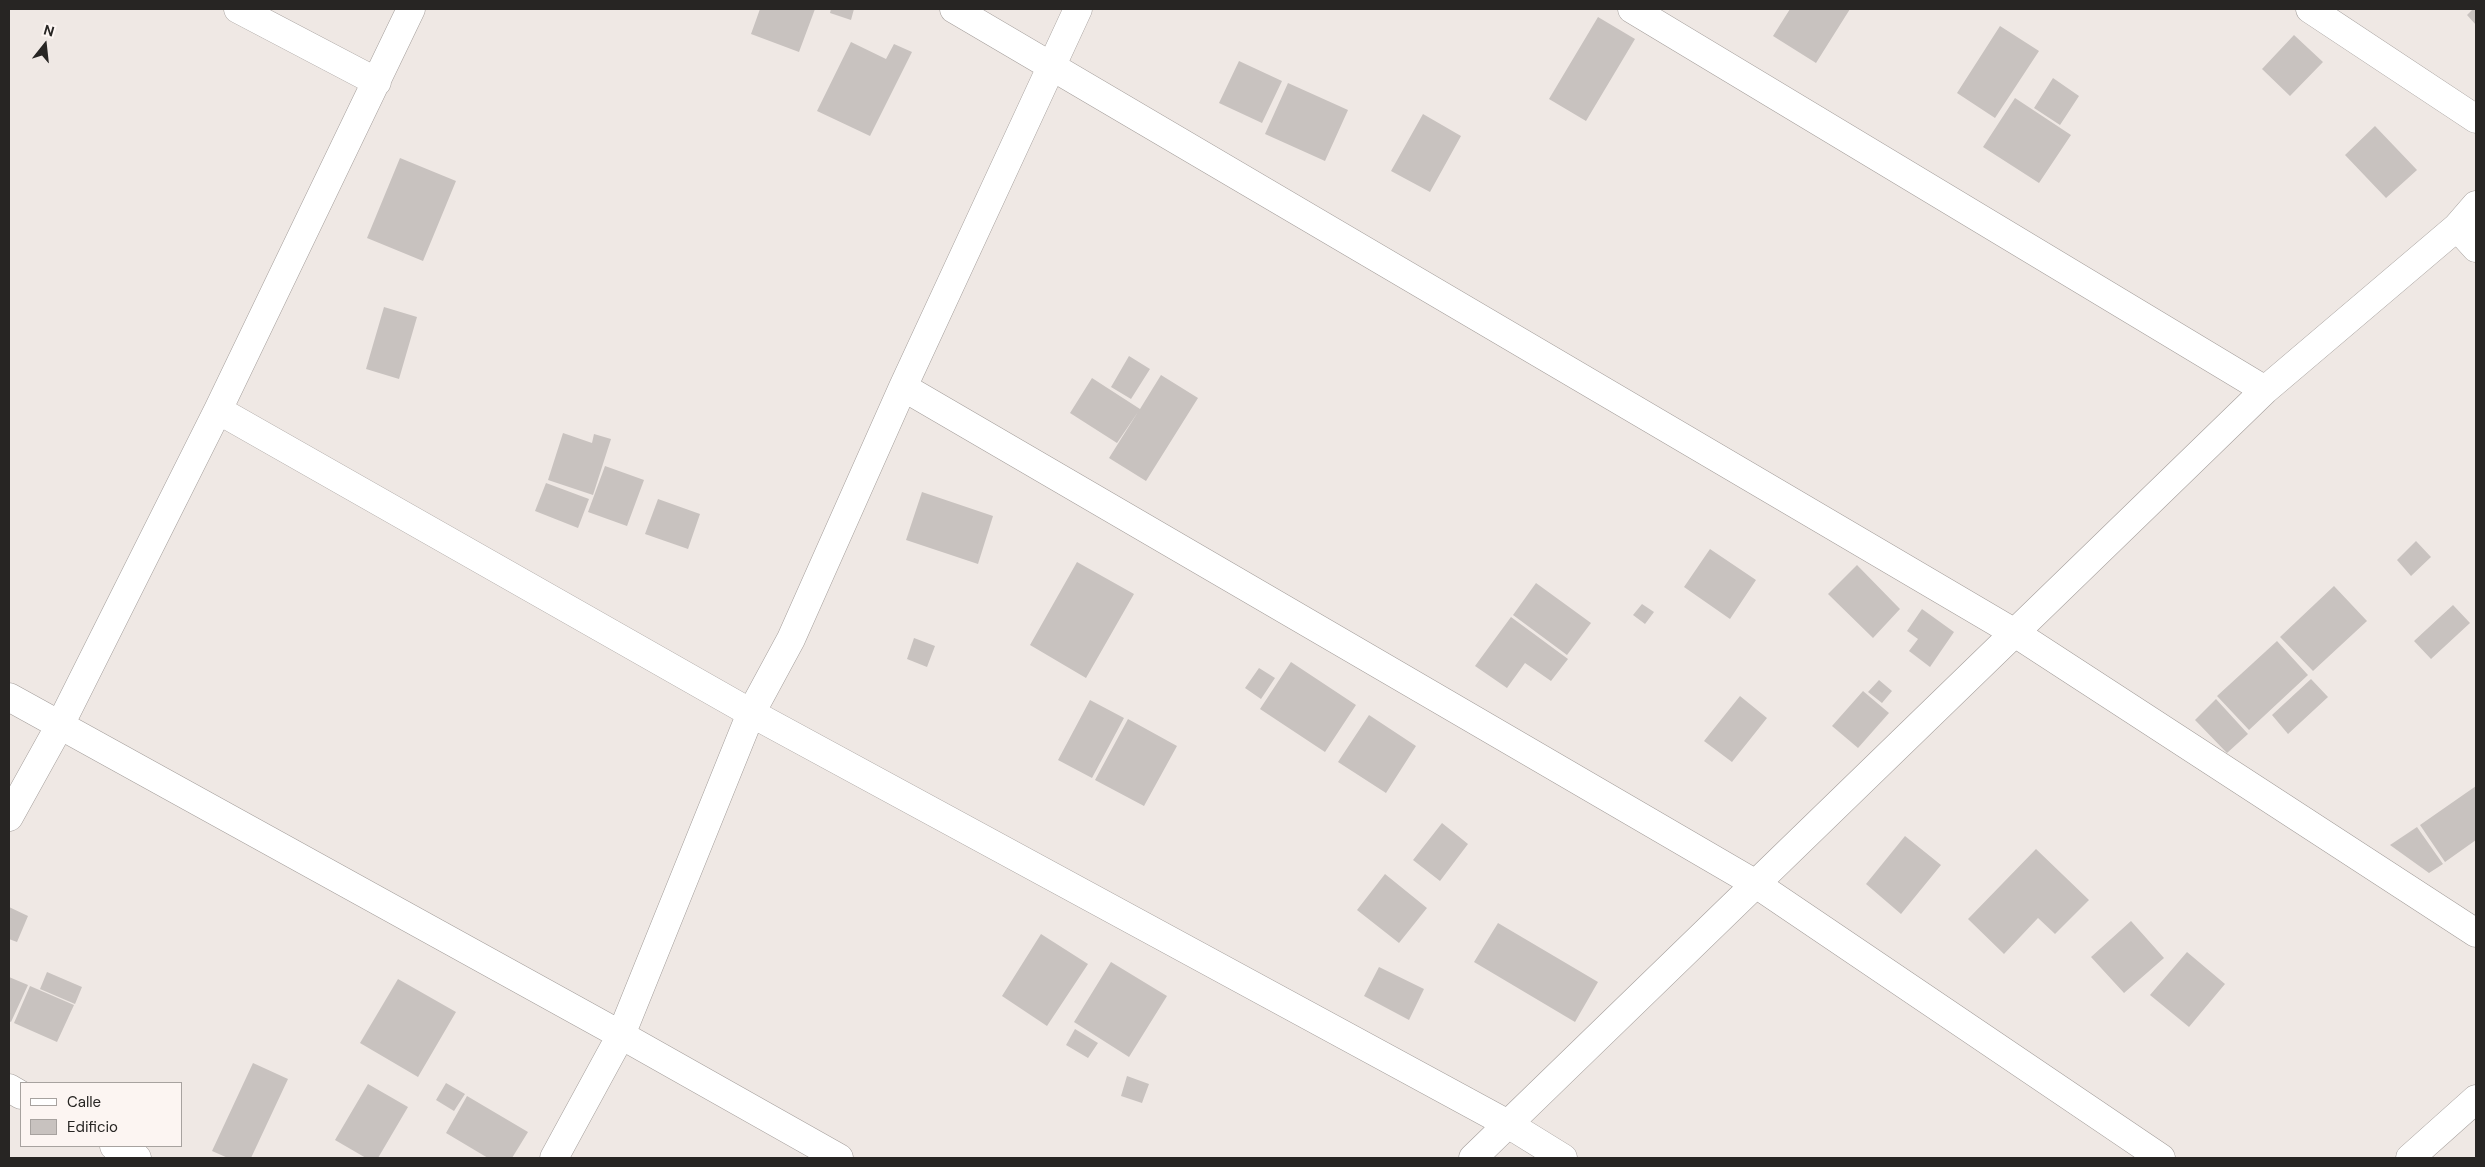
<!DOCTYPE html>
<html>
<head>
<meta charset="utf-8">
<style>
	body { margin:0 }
	#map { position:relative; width:2485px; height:1167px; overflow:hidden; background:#efe8e4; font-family:"DM Sans",sans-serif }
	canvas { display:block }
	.frame { position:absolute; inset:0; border:10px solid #272523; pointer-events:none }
	.legend { position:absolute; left:20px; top:1082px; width:162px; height:65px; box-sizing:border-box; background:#fcf5f2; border:1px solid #a7a29f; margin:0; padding:6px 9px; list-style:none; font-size:15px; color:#272523 }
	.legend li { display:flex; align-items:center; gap:10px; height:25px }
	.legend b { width:25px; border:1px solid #a7a29f }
	.north { position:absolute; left:20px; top:20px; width:50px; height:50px; -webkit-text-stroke:4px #fcf5f2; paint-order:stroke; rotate:16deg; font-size:14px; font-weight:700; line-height:20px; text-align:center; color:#272523 }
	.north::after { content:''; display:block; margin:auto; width:18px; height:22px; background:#272523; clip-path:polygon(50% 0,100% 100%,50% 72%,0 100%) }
</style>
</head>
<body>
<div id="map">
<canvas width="2485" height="1167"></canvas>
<div class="frame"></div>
<ul class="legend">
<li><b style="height:6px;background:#fff"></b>Calle</li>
<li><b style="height:14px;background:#c8c2bf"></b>Edificio</li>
</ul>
<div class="north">N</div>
</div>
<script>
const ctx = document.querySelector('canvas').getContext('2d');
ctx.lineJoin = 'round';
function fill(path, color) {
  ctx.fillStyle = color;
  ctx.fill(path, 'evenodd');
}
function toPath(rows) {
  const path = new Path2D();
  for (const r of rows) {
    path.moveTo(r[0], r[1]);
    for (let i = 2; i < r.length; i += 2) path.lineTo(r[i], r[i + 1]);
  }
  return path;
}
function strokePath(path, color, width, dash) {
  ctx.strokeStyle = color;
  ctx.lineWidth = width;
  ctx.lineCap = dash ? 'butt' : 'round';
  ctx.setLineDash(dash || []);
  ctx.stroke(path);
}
const building = toPath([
	[760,9,815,9,799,52,751,34],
	[831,9,854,9,851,20,830,13],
	[1790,9,1850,9,1816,63,1773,36],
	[2473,9,2476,9,2476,25,2467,15],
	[1598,17,1635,39,1586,121,1549,99],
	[2000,26,2039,51,1995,118,1957,93],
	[2294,35,2323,62,2290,96,2262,69],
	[851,42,886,59,894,44,912,52,870,136,817,111],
	[1239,61,1282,81,1262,123,1219,103],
	[2053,78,2079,96,2060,125,2034,108],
	[1288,83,1348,110,1325,161,1265,134],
	[2015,98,2071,135,2039,183,1983,147],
	[1423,114,1461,136,1430,192,1391,171],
	[2375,126,2417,170,2386,198,2345,155],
	[400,158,456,181,423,261,367,238],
	[384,307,417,317,399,379,366,369],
	[1129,356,1150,369,1131,399,1111,387],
	[1161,375,1198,398,1146,481,1109,458,1138,412,1117,443,1070,413,1092,378,1140,409],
	[563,433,592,443,594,434,611,439,593,495,548,480],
	[605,466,644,480,627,526,588,512],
	[546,483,589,499,578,528,535,511],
	[922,492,993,516,978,564,906,540],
	[658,499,700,514,688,549,645,534],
	[2416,541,2431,557,2411,576,2397,560],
	[1710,549,1756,580,1730,619,1684,587],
	[1077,562,1134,594,1086,678,1030,645],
	[1857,565,1900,609,1873,638,1828,594],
	[1536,583,1591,623,1567,655,1513,615],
	[2334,586,2367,621,2313,671,2280,637],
	[1642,604,1654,612,1645,624,1633,615],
	[2453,605,2470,623,2431,659,2414,641],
	[1922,609,1954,632,1930,667,1909,651,1918,639,1907,631],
	[1511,617,1568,659,1551,681,1525,663,1507,688,1475,666],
	[914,638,935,646,927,667,907,659],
	[2277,641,2308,675,2249,730,2217,696],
	[1291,662,1356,705,1325,752,1260,709],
	[1259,668,1275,678,1261,699,1245,688],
	[2311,679,2328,697,2288,734,2272,715],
	[1879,680,1892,691,1882,703,1868,692],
	[1863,691,1889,713,1858,748,1832,726],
	[1740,696,1767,718,1732,762,1704,741],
	[2216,699,2248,734,2227,753,2195,720],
	[1090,700,1124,718,1092,778,1058,760],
	[1369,715,1416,746,1386,793,1338,762],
	[1128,719,1177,746,1144,806,1095,780],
	[2476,786,2476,840,2445,862,2420,825],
	[1442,823,1468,844,1440,881,1413,860],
	[2417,827,2443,864,2429,873,2390,845],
	[1905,836,1941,865,1901,914,1866,884],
	[2036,849,2089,900,2055,934,2038,918,2004,954,1968,919],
	[1385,874,1427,908,1399,943,1357,910],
	[9,907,28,916,17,942,9,939],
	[2131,921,2164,958,2124,993,2091,957],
	[1498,923,1598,982,1575,1022,1474,962],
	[1041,934,1088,964,1047,1026,1002,996],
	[2187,952,2225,984,2189,1027,2150,995],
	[1111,962,1167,996,1129,1057,1074,1022],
	[1379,967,1424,989,1409,1020,1364,996],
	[47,972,82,987,75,1004,40,989],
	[9,977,28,985,11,1022,9,1021],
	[398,979,456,1012,418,1077,360,1043],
	[30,986,74,1005,57,1042,14,1023],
	[1075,1029,1098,1043,1088,1058,1066,1045],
	[253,1063,288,1079,251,1158,228,1158,212,1151],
	[1127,1076,1149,1084,1142,1103,1121,1096],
	[446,1083,465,1094,454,1111,436,1100],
	[368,1084,408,1107,378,1158,366,1158,335,1140],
	[467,1096,528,1132,512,1158,488,1158,446,1133]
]);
const street = toPath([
	[238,9,377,82],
	[954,9,2015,633,2476,933],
	[1632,9,2265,390],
	[2310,9,2476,119],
	[2457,227,2476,248],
	[903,387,1756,884,2161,1158],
	[218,410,751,713,1508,1124,1563,1158],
	[9,697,621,1035,839,1158],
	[9,817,60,725,218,410,411,9],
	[9,1088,21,1095],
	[114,1146,137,1158],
	[554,1158,621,1035,751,713,791,639,903,387,1078,9],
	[1473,1158,2265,390,2457,227,2476,205],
	[2410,1158,2476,1099]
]);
fill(building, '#c8c2bf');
strokePath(street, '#a39d9a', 29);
strokePath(street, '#fff', 28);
</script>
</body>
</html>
